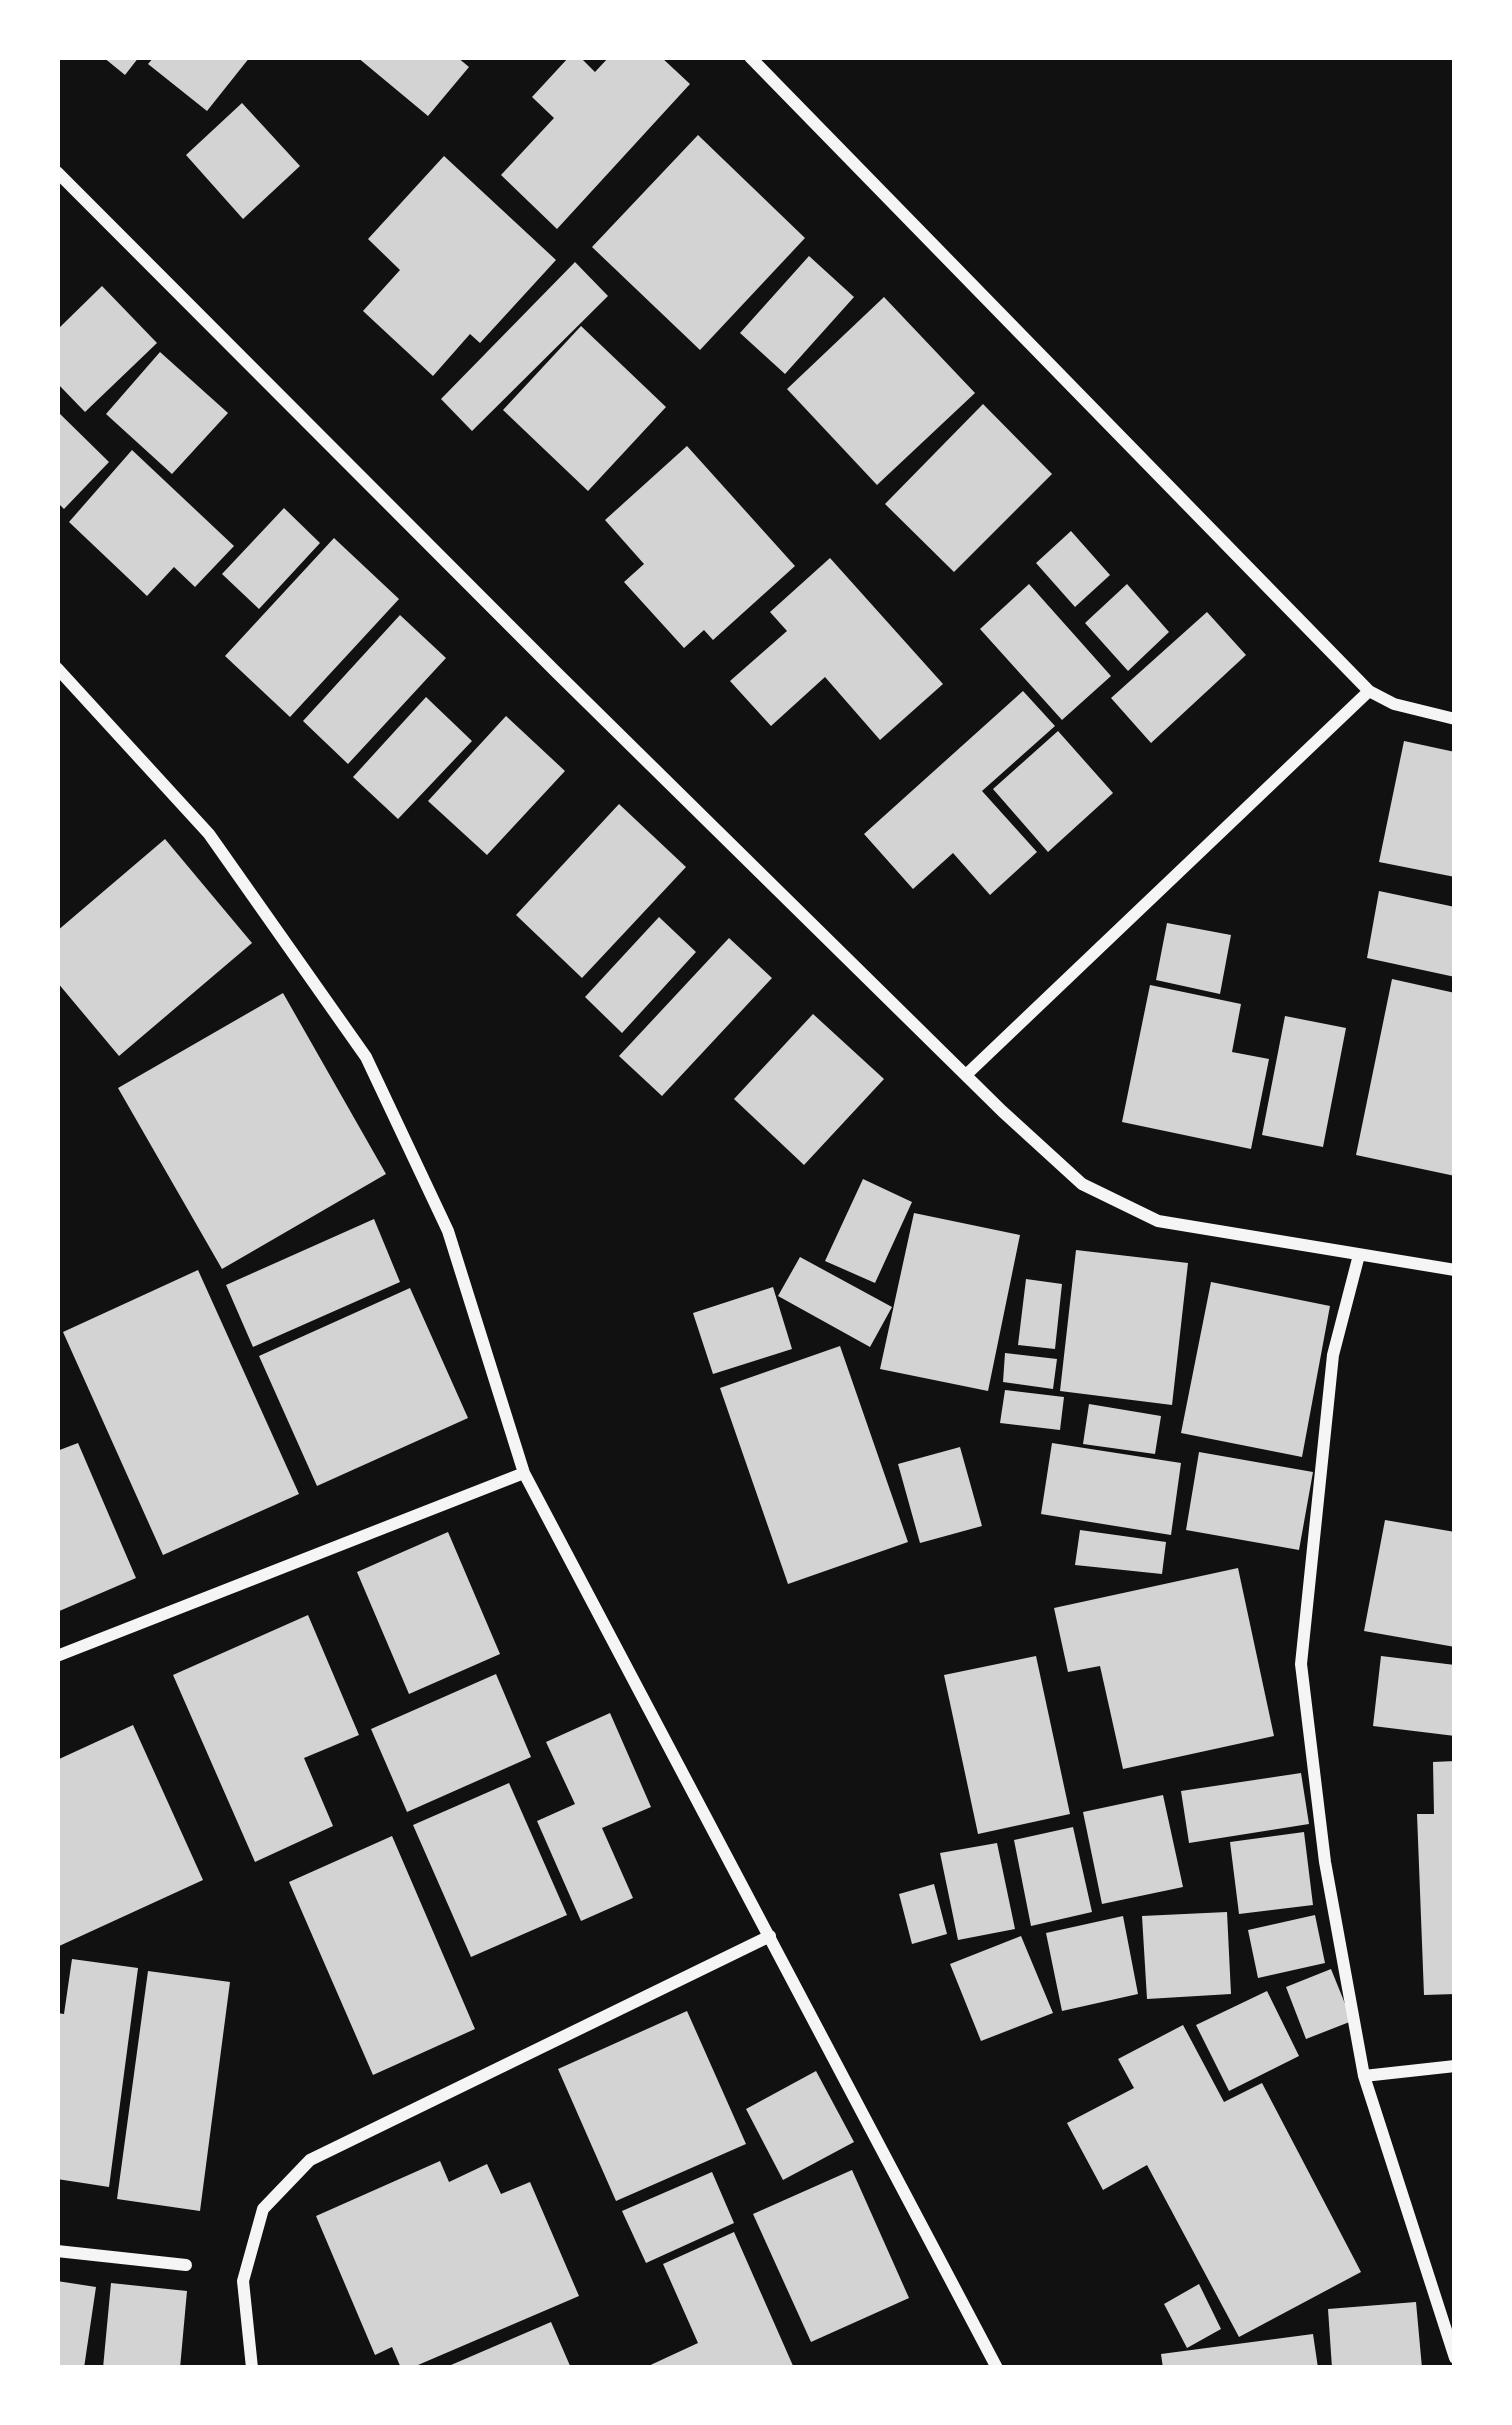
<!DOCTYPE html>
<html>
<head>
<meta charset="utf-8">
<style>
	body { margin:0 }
	#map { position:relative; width:1512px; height:2425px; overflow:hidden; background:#111; font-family:Mulish,sans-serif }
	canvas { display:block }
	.frame { position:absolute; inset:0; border:60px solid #fff; pointer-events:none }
</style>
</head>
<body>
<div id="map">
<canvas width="1512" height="2425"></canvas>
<div class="frame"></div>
</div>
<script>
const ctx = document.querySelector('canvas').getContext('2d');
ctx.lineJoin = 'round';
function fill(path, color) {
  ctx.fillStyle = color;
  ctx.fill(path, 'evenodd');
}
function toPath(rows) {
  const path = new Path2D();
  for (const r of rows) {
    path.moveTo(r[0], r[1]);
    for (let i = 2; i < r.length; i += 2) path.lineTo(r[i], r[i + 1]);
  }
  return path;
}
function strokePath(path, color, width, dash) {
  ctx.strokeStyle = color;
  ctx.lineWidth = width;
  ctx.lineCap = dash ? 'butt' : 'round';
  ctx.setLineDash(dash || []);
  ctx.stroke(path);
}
const building = toPath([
	[103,57,139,57,125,75],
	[154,57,250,57,207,111,148,64],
	[357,57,457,57,469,67,428,116],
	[569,57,580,57,595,72,609,57,661,57,690,84,557,229,501,175,554,118,532,97],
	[242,103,300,166,243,219,186,155],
	[698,135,805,238,700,350,592,247],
	[444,156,556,260,480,343,470,334,433,376,363,311,400,270,368,239],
	[809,256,854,297,785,374,740,333],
	[575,262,608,296,472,431,441,399],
	[102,286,157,343,85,412,57,383,57,330],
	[884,297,975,393,877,485,787,389],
	[581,326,666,407,588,491,503,410],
	[160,352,228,413,172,474,106,414],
	[983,404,1052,474,954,572,885,504],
	[57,411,109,462,64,509,57,502],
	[687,446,795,566,713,640,704,630,684,648,624,582,644,564,605,520],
	[132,450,234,546,195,587,174,567,147,596,69,522],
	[284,508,320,543,259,609,222,574],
	[1071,531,1110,575,1075,607,1036,563],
	[334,538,399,599,290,717,225,656],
	[830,558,943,684,880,740,825,677,771,726,730,681,787,631,770,612],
	[1029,584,1111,676,1062,720,980,629],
	[1127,584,1169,632,1128,671,1085,623],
	[1207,612,1246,655,1151,743,1111,698],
	[400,615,446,658,348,764,303,721],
	[1023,691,1055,726,982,791,1037,852,990,895,953,853,913,889,864,834],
	[426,697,472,741,398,819,353,777],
	[506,716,565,771,487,855,428,801],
	[1058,731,1113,793,1048,852,993,789],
	[1404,741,1455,752,1455,877,1379,862],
	[619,804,686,867,582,978,516,915],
	[165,839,252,943,119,1056,57,982,57,931],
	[1379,891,1455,907,1455,977,1367,958],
	[659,917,696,952,622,1033,585,997],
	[1167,923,1231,935,1220,994,1156,980],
	[729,938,772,978,662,1096,619,1056],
	[1392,979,1455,993,1455,1176,1356,1155],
	[1150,985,1241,1004,1232,1052,1269,1059,1251,1149,1122,1122],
	[283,993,386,1174,222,1269,118,1088],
	[813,1014,884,1079,804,1165,734,1099],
	[1285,1016,1346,1028,1323,1147,1262,1135],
	[863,1179,912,1202,875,1283,825,1261],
	[914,1213,1020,1235,988,1391,880,1369],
	[374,1219,400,1282,253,1347,226,1285],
	[1076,1250,1188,1263,1172,1405,1060,1391],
	[800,1257,892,1307,870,1347,778,1296],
	[198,1270,299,1494,163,1555,63,1332],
	[1026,1279,1062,1284,1055,1349,1018,1345],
	[1211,1282,1330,1306,1302,1457,1181,1433],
	[773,1287,792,1349,713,1374,693,1313],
	[410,1288,468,1418,317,1486,259,1356],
	[840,1346,908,1542,788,1584,720,1388],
	[1005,1353,1057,1359,1053,1389,1003,1382],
	[1005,1390,1064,1397,1060,1430,1000,1423],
	[1089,1404,1161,1416,1155,1454,1083,1444],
	[78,1443,136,1578,57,1612,57,1451],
	[1052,1443,1181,1463,1171,1535,1041,1514],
	[960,1447,982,1526,920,1543,898,1464],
	[1199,1452,1313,1472,1299,1550,1186,1530],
	[1385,1520,1455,1532,1455,1647,1364,1631],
	[1080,1530,1166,1542,1162,1574,1075,1565],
	[448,1532,500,1654,409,1694,357,1572],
	[1238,1568,1274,1736,1123,1769,1100,1666,1068,1672,1054,1608],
	[308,1615,359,1735,304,1758,333,1826,255,1862,173,1675],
	[1036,1656,1070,1814,978,1834,944,1675],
	[1381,1656,1455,1665,1455,1736,1373,1726],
	[496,1674,531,1757,407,1812,371,1729],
	[610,1713,651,1807,602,1828,633,1898,581,1921,537,1821,575,1804,546,1742],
	[133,1725,203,1880,57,1947,57,1760],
	[1455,1761,1455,1994,1424,1995,1417,1814,1434,1814,1433,1762],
	[1301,1773,1309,1824,1189,1843,1181,1791],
	[509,1783,567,1915,471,1957,413,1825],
	[1163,1795,1183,1887,1102,1904,1083,1812],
	[1073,1827,1092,1912,1031,1926,1014,1840],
	[1304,1832,1313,1905,1239,1914,1230,1842],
	[392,1836,475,2029,373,2075,289,1882],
	[997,1843,1015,1929,958,1940,940,1853],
	[934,1884,947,1934,912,1944,899,1894],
	[1227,1912,1231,1994,1147,1999,1142,1916],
	[1315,1915,1325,1963,1258,1978,1248,1930],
	[1123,1916,1138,1994,1062,2011,1046,1933],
	[1021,1936,1053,2013,981,2041,950,1964],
	[72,1959,138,1968,109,2187,57,2179,57,2013,64,2014],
	[1331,1969,1352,2021,1306,2039,1286,1987],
	[148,1971,230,1982,200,2211,117,2199],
	[1267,1991,1299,2056,1229,2091,1196,2025],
	[687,2011,746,2144,616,2201,558,2069],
	[1183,2025,1224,2102,1262,2083,1361,2272,1239,2337,1147,2165,1103,2190,1067,2123,1134,2088,1118,2059],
	[816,2071,854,2142,783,2180,746,2109],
	[440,2161,449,2182,487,2164,501,2194,530,2182,579,2296,411,2368,401,2368,392,2347,375,2355,316,2216],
	[852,2170,909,2298,811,2342,753,2214],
	[712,2172,734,2223,646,2263,622,2211],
	[734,2232,794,2368,644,2368,698,2343,663,2264],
	[57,2281,96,2287,84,2368,57,2368],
	[111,2283,187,2291,180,2368,103,2368],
	[1199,2284,1221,2329,1187,2348,1164,2304],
	[1416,2302,1422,2368,1332,2368,1328,2309],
	[551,2322,571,2368,444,2368],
	[1313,2334,1318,2368,1163,2368,1161,2354]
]);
const minor = toPath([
	[750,57,1369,691,1394,704,1455,719],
	[57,172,556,672,1002,1111,1082,1184,1158,1221,1455,1270],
	[57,668,209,834,366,1057,448,1231,524,1473,997,2368],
	[967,1074,1369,691],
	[1359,1255,1333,1355,1301,1664,1325,1862,1364,2076,1455,2358],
	[57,1656,524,1473],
	[1364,2076,1455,2066],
	[57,2251,186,2265],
	[252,2368,243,2281,263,2209,310,2160,770,1936]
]);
fill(building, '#d3d3d3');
strokePath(minor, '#f5f5f5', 12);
</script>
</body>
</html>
